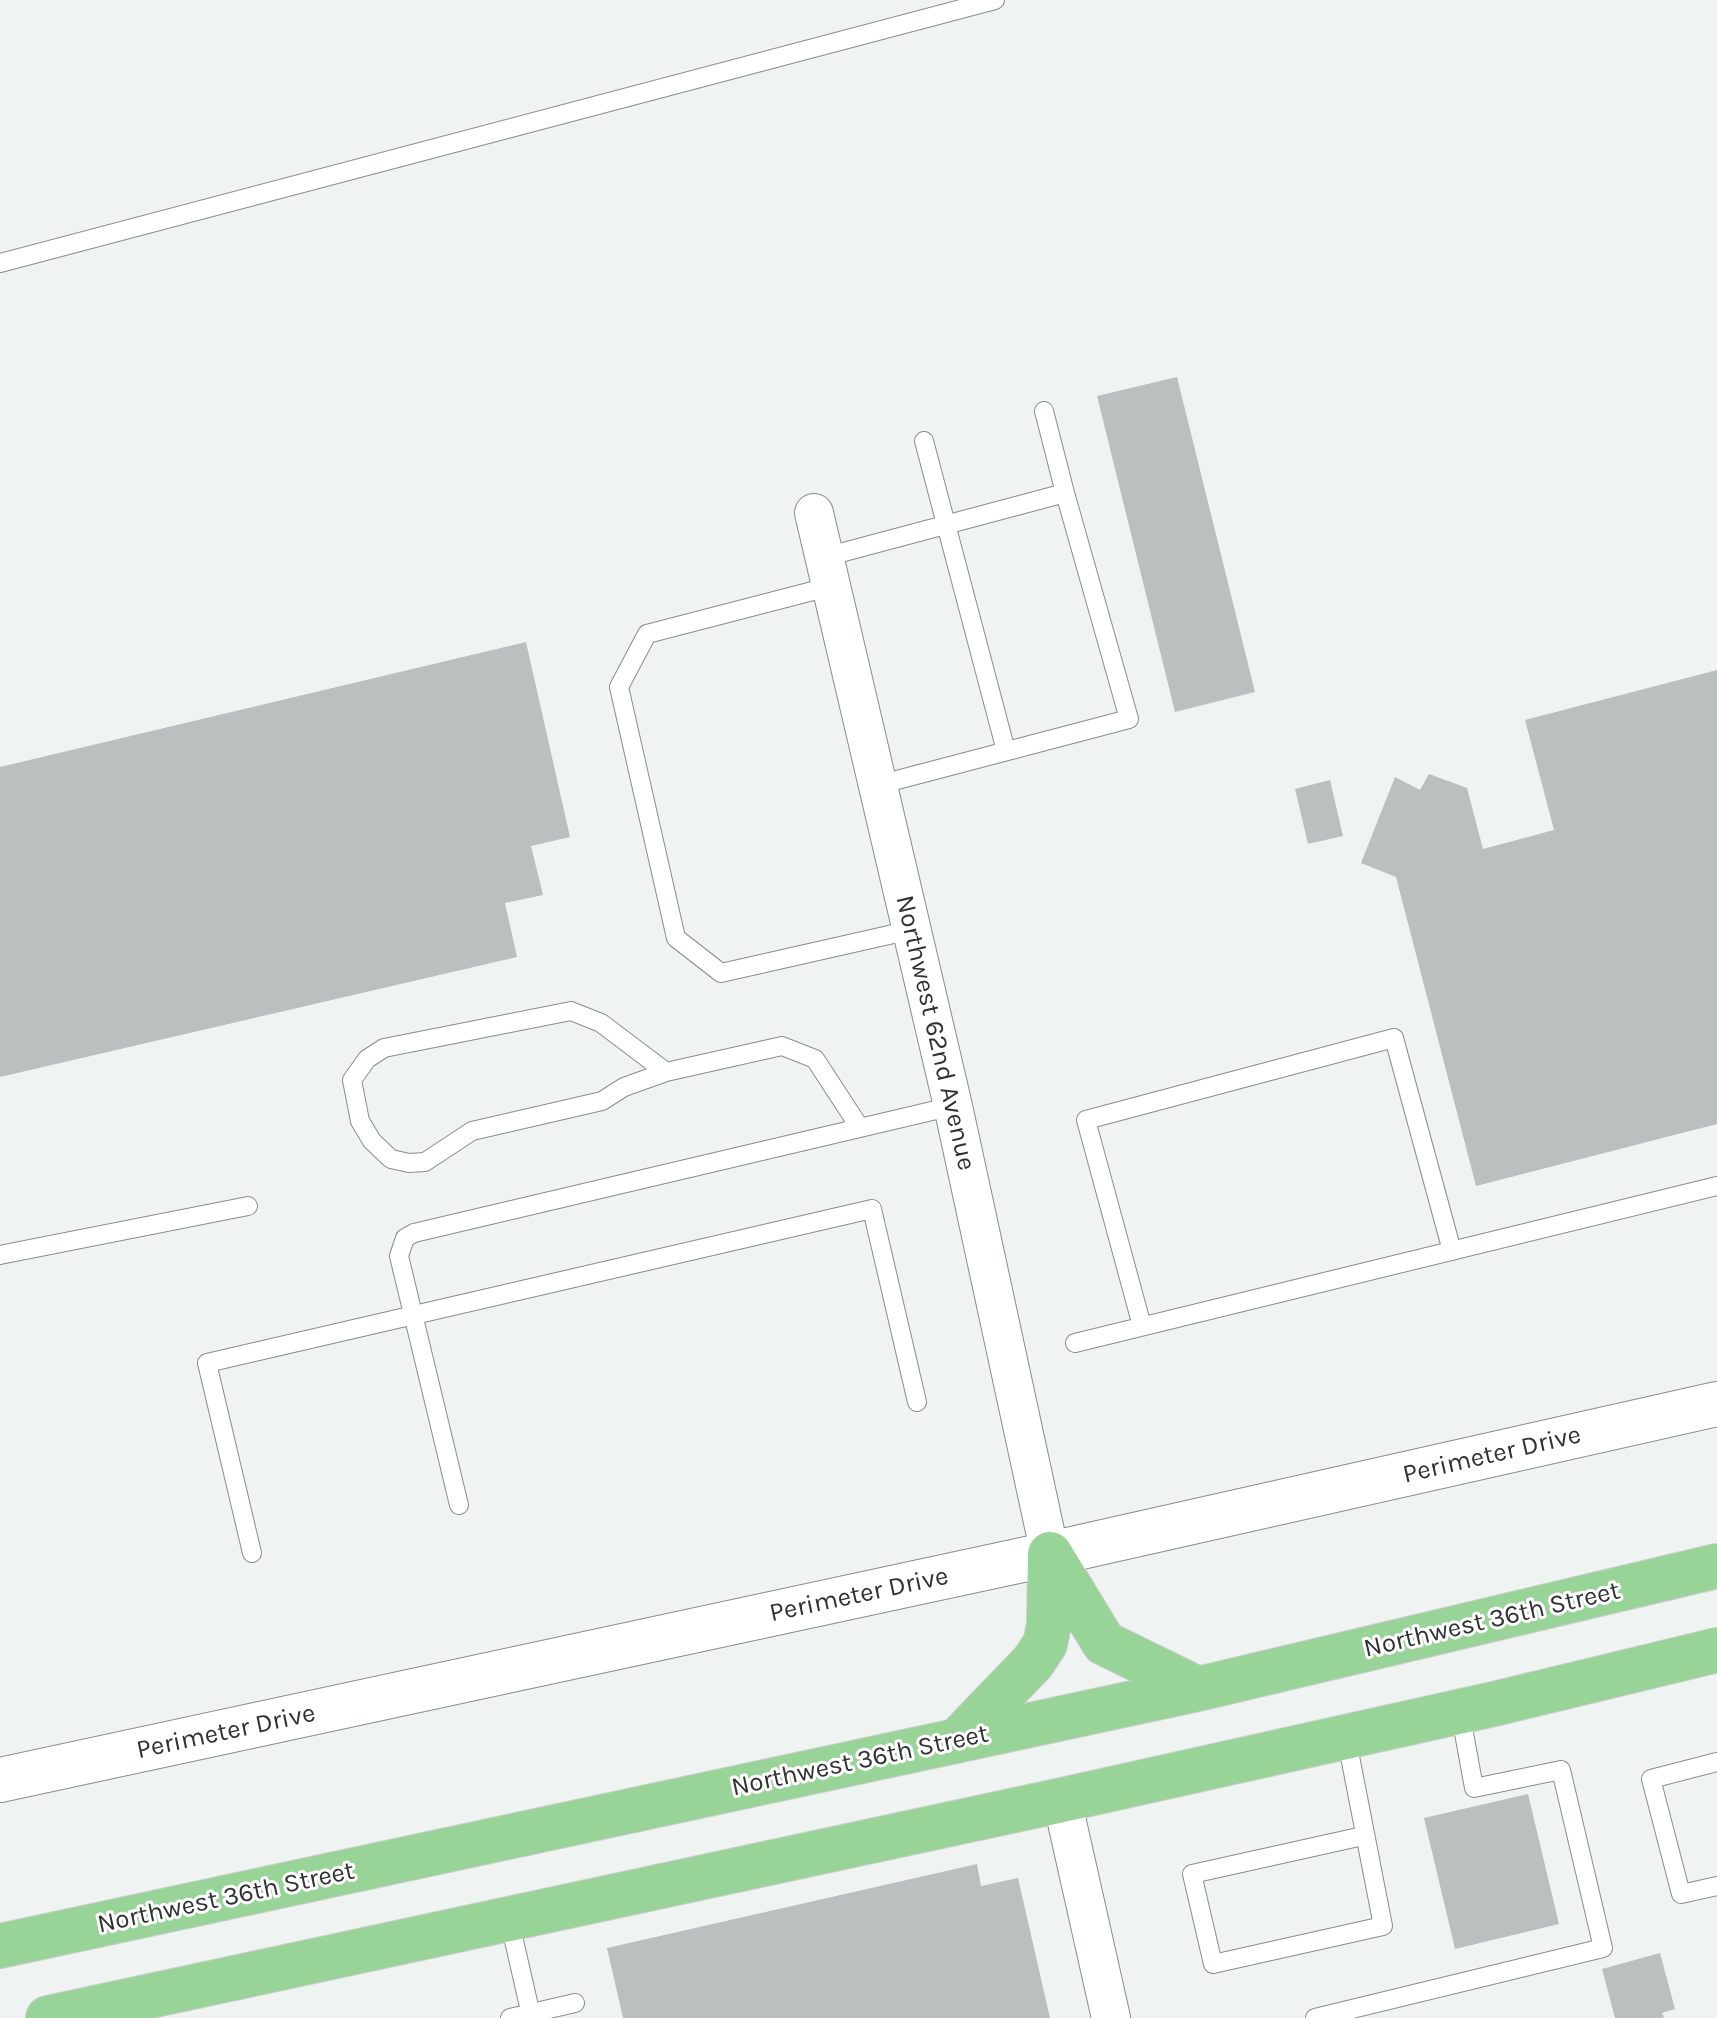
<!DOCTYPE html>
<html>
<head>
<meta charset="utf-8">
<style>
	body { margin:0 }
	canvas { display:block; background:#eff4f2 }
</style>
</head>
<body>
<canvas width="1717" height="2018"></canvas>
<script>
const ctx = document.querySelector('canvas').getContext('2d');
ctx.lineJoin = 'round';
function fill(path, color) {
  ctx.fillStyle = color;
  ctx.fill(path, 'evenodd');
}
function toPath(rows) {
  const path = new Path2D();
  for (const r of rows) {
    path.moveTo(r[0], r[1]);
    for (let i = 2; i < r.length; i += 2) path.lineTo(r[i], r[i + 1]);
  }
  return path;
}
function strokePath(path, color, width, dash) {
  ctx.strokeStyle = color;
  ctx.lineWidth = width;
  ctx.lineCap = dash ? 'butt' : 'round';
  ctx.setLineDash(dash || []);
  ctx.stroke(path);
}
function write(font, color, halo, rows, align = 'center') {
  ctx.font = font + ' Karla,sans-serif';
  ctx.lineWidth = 6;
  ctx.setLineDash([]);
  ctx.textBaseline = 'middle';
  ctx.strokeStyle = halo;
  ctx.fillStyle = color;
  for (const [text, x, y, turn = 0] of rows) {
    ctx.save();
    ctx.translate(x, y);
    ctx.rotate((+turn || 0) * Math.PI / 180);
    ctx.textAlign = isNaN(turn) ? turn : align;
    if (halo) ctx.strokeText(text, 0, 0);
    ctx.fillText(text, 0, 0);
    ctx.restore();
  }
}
const building = toPath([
	[1177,377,1255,692,1175,712,1097,396],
	[526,642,570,837,531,846,543,895,505,903,517,957,0,1077,0,767],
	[1717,670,1717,1124,1476,1186,1396,877,1361,863,1395,777,1420,790,1429,774,1467,788,1483,849,1554,830,1525,720],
	[1330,780,1343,836,1308,844,1295,789],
	[1528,1794,1559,1924,1455,1949,1424,1818],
	[977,1864,981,1886,1018,1878,1050,2018,623,2018,607,1948],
	[1660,1953,1675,2009,1662,2013,1664,2018,1615,2018,1602,1969]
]);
const service = toPath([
	[0,263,995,0],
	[1044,411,1065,493],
	[924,441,1006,751],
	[825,557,1065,493,1129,719,878,785],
	[832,586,647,634,619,687,676,938,721,973,911,930],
	[666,1072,601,1023,571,1011,384,1048,367,1059,352,1080,360,1121,372,1141,391,1159,409,1163,425,1162,472,1131,602,1101,624,1087,666,1072,782,1046,815,1059,860,1128],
	[0,1255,248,1206],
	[1142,1326,1086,1120,1394,1038,1452,1251],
	[1075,1343,1717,1186],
	[459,1505,399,1256,405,1238,414,1233,953,1106],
	[252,1553,207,1363,872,1209,917,1402],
	[1346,1736,1383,1926,1213,1964,1192,1874,1363,1836],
	[1717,1762,1651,1779,1681,1894,1717,1886],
	[509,1919,531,2015],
	[510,2018,575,2003],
	[1315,2018,1603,1948,1561,1770,1474,1788,1460,1711]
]);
const minor = toPath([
	[814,513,953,1106,1050,1554],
	[1062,1800,1111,2018]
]);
const tertiary = toPath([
	[0,1780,1050,1554,1717,1404]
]);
const primary = toPath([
	[1050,1554,1104,1643,1198,1689],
	[957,1741,1033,1662,1045,1644,1049,1624,1050,1554],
	[0,1946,1198,1689,1717,1566],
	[48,2018,1062,1800,1498,1703,1717,1650]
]);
const streetNames = [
	["Northwest 62nd Avenue",935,1033,77],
	["Perimeter Drive",1492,1455,-13],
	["Perimeter Drive",859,1595,-12],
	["Northwest 36th Street",1492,1620,-13],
	["Perimeter Drive",226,1732,-12],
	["Northwest 36th Street",860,1761,-12],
	["Northwest 36th Street",226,1898,-12]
];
fill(building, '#bac0bf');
strokePath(service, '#898d8b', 20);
strokePath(minor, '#898d8b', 40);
strokePath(tertiary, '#898d8b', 46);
strokePath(primary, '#cdcece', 46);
strokePath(service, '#fff', 18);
strokePath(minor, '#fff', 38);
strokePath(tertiary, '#fff', 44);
strokePath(primary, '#98d398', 44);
write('26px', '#303231', '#fff', streetNames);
</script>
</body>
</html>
